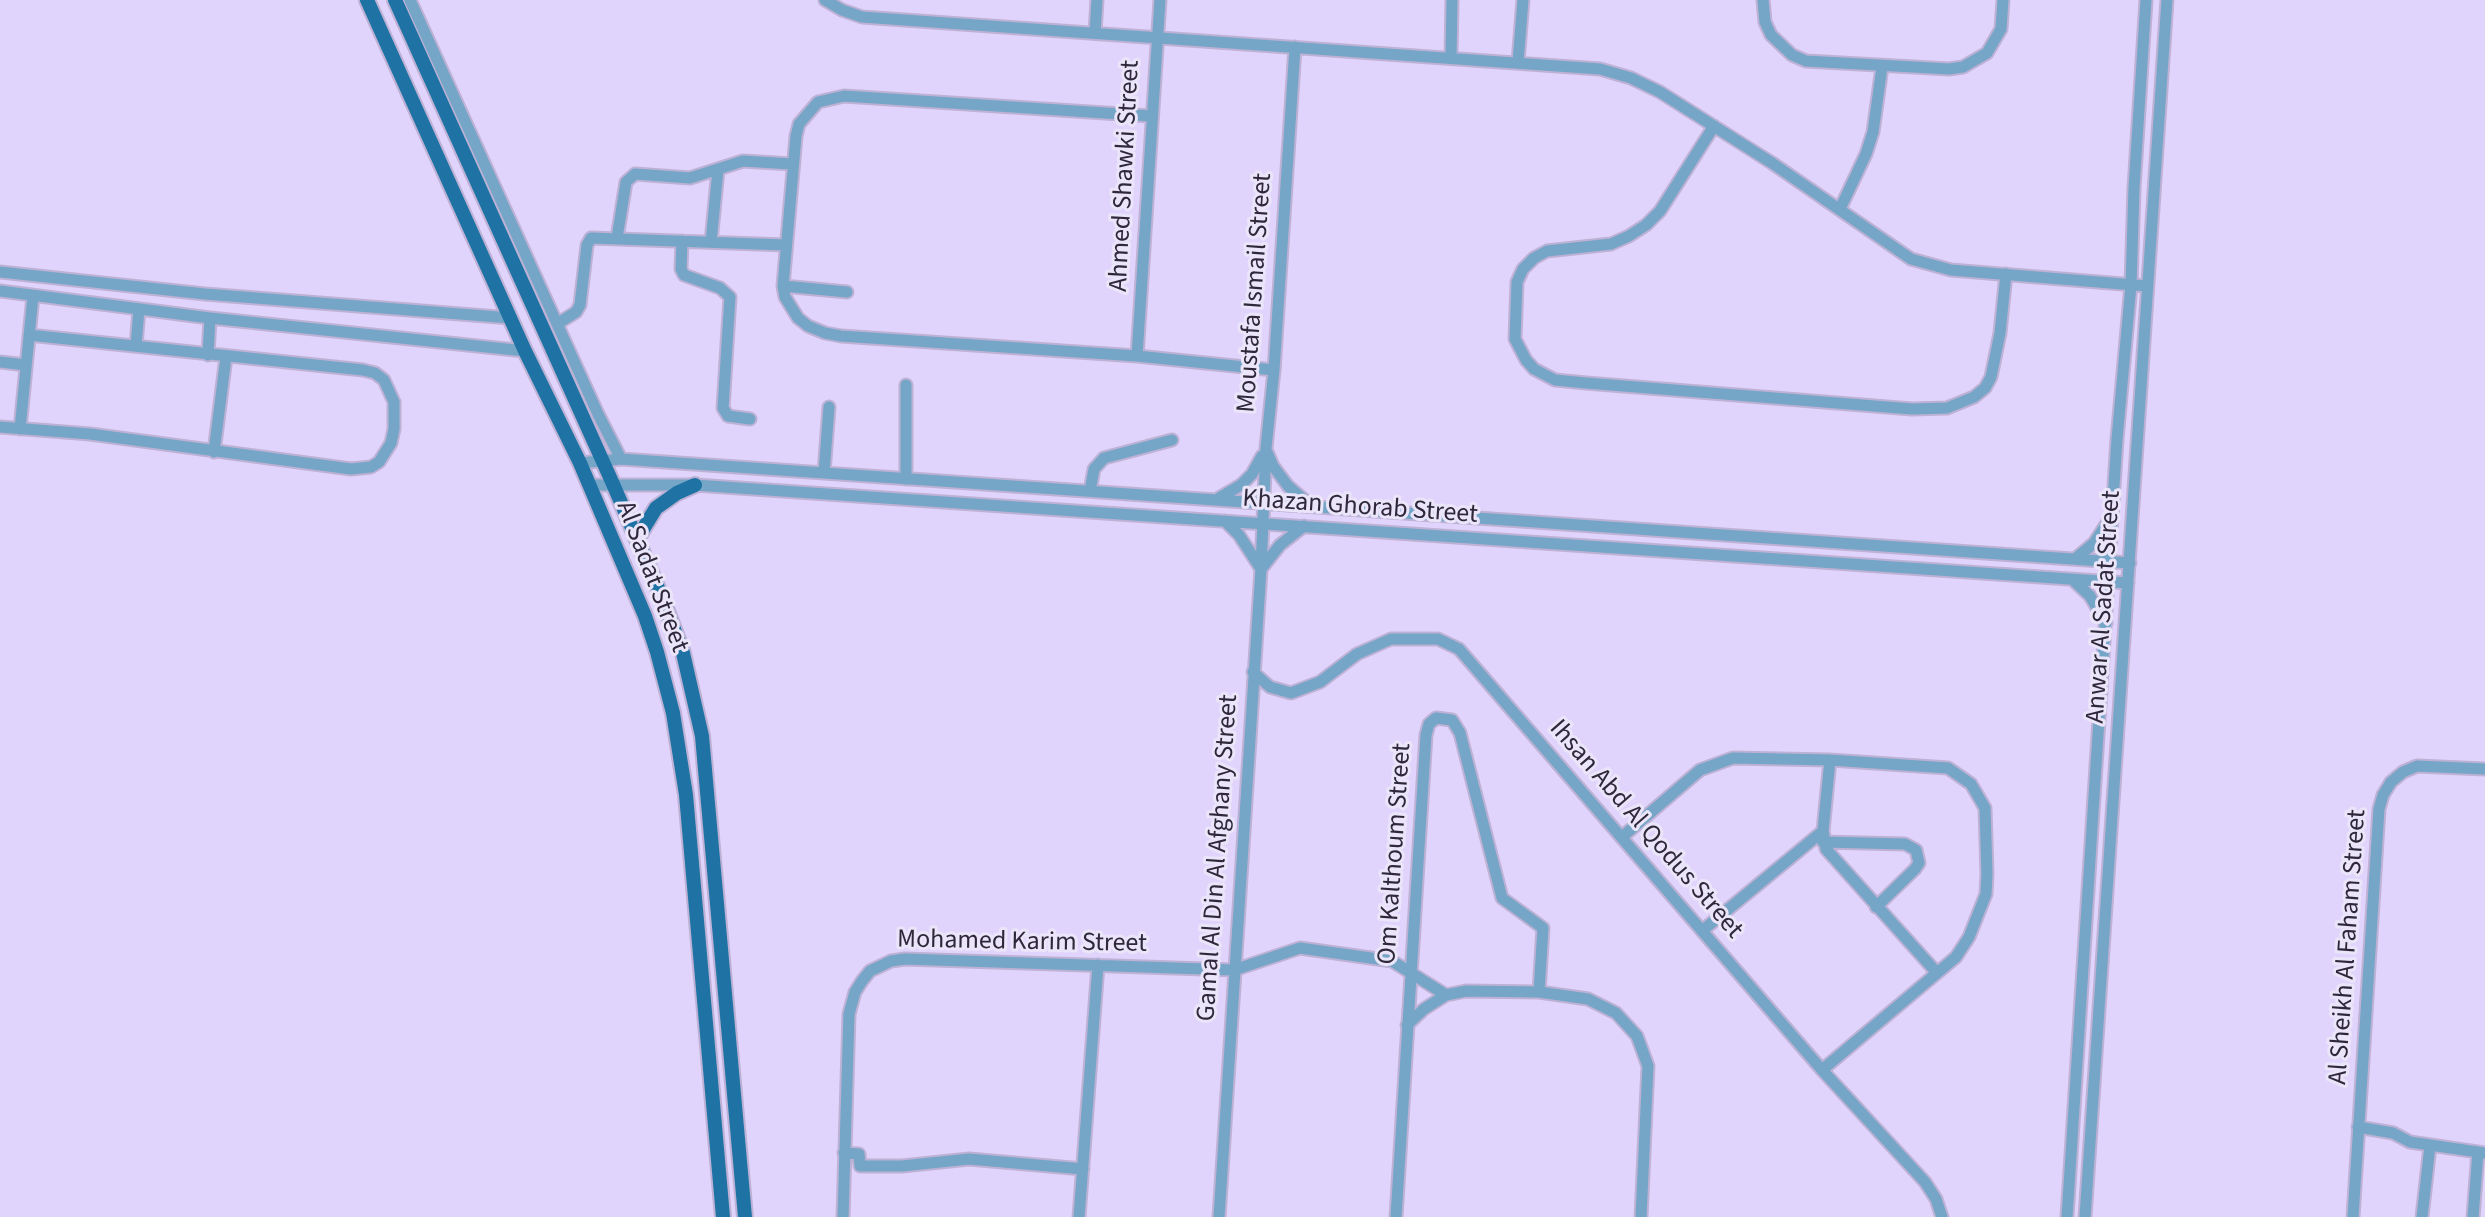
<!DOCTYPE html>
<html>
<head>
<meta charset="utf-8">
<style>
	body { margin:0 }
	canvas { display:block; background:#e1d4fc }
</style>
</head>
<body>
<canvas width="2485" height="1217"></canvas>
<script>
const ctx = document.querySelector('canvas').getContext('2d');
ctx.lineJoin = 'round';
function toPath(rows) {
  const path = new Path2D();
  for (const r of rows) {
    path.moveTo(r[0], r[1]);
    for (let i = 2; i < r.length; i += 2) path.lineTo(r[i], r[i + 1]);
  }
  return path;
}
function strokePath(path, color, width, dash) {
  ctx.strokeStyle = color;
  ctx.lineWidth = width;
  ctx.lineCap = dash ? 'butt' : 'round';
  ctx.setLineDash(dash || []);
  ctx.stroke(path);
}
function write(font, color, halo, rows, align = 'center') {
  ctx.font = font + ' "Source Sans 3",sans-serif';
  ctx.lineWidth = 6;
  ctx.setLineDash([]);
  ctx.textBaseline = 'middle';
  ctx.strokeStyle = halo;
  ctx.fillStyle = color;
  for (const [text, x, y, turn = 0] of rows) {
    ctx.save();
    ctx.translate(x, y);
    ctx.rotate((+turn || 0) * Math.PI / 180);
    ctx.textAlign = isNaN(turn) ? turn : align;
    if (halo) ctx.strokeText(text, 0, 0);
    ctx.fillText(text, 0, 0);
    ctx.restore();
  }
}
const minor = toPath([
	[410,0,598,414,621,459],
	[825,0,842,10,862,17,1600,69,1631,78,1660,92,1772,163,1911,259,1951,270,2147,286],
	[1763,0,1765,22,1771,35,1792,55,1806,61,1949,69,1963,67,1987,53,2001,29,2003,0],
	[1095,33,1097,0],
	[1451,57,1452,0],
	[1518,62,1523,0],
	[1151,116,844,96,818,102,799,124,796,136,783,286,785,297,798,318,808,326,825,333,841,336,1137,356,1274,370],
	[1714,126,1660,211,1646,225,1629,236,1611,244,1547,251,1534,258,1523,269,1517,282,1515,339,1526,360,1534,369,1555,380,1586,383,1912,409,1947,408,1974,397,1985,388,1991,377,2000,333,2006,274],
	[1840,209,1866,154,1873,132,1882,67],
	[617,238,626,182,635,174,690,178,743,161,792,164],
	[682,241,681,269,684,275,720,288,730,297,723,408,728,416,750,419],
	[711,242,718,170],
	[0,272,205,294,511,318],
	[783,286,847,292],
	[0,291,210,318,525,351],
	[557,324,576,312,580,305,587,245,591,238,786,245],
	[136,346,139,309],
	[208,355,210,318],
	[1137,356,1160,0],
	[0,362,26,365],
	[0,427,90,434,351,469,371,467,379,462,391,443,394,429,394,402,384,380,375,373,363,370,29,335],
	[20,429,33,296],
	[214,452,226,357],
	[1267,452,1273,466,1288,486,1311,506],
	[580,463,621,459,2130,563],
	[824,473,829,407],
	[906,479,906,385],
	[589,485,695,485,2128,583],
	[1090,491,1094,469,1104,458,1172,440],
	[1219,498,1241,485,1252,474,1262,456],
	[1225,521,1239,535,1261,569,1280,545,1304,526],
	[2075,559,2094,543,2111,517],
	[2073,580,2090,596,2106,623],
	[1253,672,1270,687,1291,693,1320,682,1357,654,1391,639,1438,639,1459,649,1822,1070,1925,1182,1936,1199,1942,1217],
	[1830,760,1823,831,1826,849,1937,973],
	[1622,837,1700,770,1733,758,1830,760,1948,768,1971,784,1985,808,1987,874,1986,894,1969,937,1956,957,1822,1070],
	[1823,842,1905,844,1916,850,1919,863,1915,869,1876,907],
	[1703,930,1823,831],
	[1407,1025,1424,1009,1446,995,1466,991,1539,992,1588,999,1616,1013,1637,1036,1648,1066,1641,1217],
	[2358,1127,2393,1133,2410,1142,2485,1153],
	[844,1153,859,1154,860,1166,902,1166,969,1159,1083,1169],
	[843,1217,849,1014,855,992,862,981,870,971,891,961,905,959,1234,970,1300,948,1392,961,1446,995],
	[1079,1217,1098,965],
	[1219,1217,1261,569,1266,448,1274,370,1295,47],
	[1396,1217,1426,735,1429,724,1436,718,1452,720,1460,733,1502,898,1543,928,1539,992],
	[2067,1217,2117,439,2131,285,2134,188,2146,0],
	[2085,1217,2167,0],
	[2353,1217,2379,809,2383,795,2391,782,2403,772,2417,766,2485,769],
	[2422,1217,2430,1146],
	[2473,1217,2478,1152]
]);
const major = toPath([
	[367,0,525,351,580,463,645,616,657,652,673,713,686,795,723,1217],
	[395,0,613,484,661,595,683,653,702,736,745,1217],
	[637,539,656,508,677,493,695,485]
]);
const streetNames = [
	["Ahmed Shawki Street",1126,176,-87],
	["Moustafa Ismail Street",1256,293,-86],
	["Khazan Ghorab Street",1360,508,4],
	["Al Sadat Street",651,577,69],
	["Anwar Al Sadat Street",2105,607,-86],
	["Ihsan Abd Al Qodus Street",1645,830,49],
	["Om Kalthoum Street",1396,854,-86],
	["Gamal Al Din Al Afghany Street",1219,858,-86],
	["Mohamed Karim Street",1022,943,1],
	["Al Sheikh Al Faham Street",2349,947,-86]
];
strokePath(minor, '#bdb2d5', 15);
strokePath(major, '#bdb2d5', 18);
strokePath(minor, '#75a5c7', 11);
strokePath(major, '#1e73a4', 14);
write('26px', '#2e283a', '#ebe5fa', streetNames);
</script>
</body>
</html>
